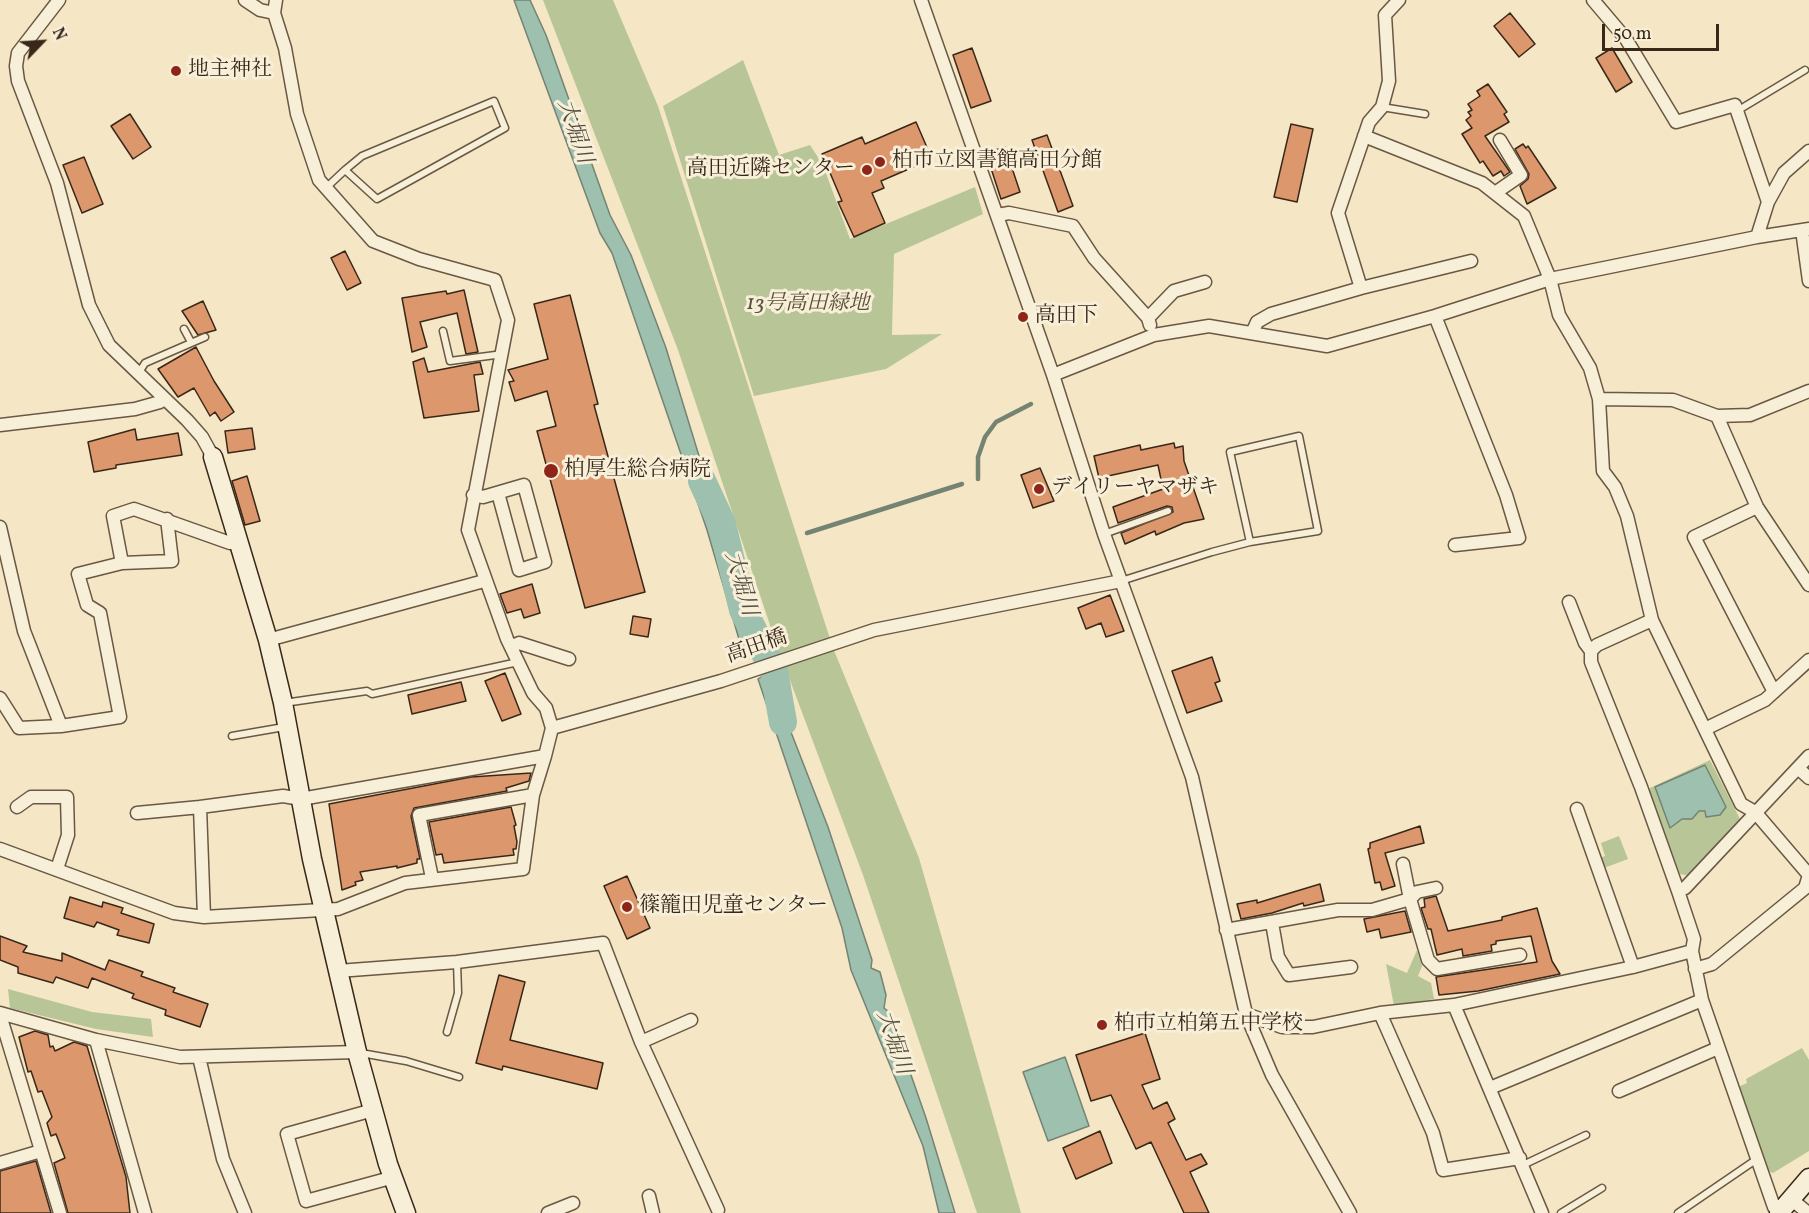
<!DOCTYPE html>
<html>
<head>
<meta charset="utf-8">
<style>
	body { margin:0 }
	#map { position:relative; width:1809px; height:1213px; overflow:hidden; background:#f5e6c5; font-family:Vollkorn,serif }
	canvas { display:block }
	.north { position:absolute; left:12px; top:12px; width:60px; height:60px; -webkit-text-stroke:4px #f8efd9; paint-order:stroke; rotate:65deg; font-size:16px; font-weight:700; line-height:24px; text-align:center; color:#392819 }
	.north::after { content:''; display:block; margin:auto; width:21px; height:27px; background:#392819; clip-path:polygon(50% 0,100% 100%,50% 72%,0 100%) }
	.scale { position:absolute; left:1602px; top:24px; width:117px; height:27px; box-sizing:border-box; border:3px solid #392819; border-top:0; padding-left:8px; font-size:18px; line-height:21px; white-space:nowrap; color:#392819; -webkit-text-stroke:4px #f8efd9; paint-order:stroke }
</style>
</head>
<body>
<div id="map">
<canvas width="1809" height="1213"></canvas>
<div class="north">N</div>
<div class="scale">50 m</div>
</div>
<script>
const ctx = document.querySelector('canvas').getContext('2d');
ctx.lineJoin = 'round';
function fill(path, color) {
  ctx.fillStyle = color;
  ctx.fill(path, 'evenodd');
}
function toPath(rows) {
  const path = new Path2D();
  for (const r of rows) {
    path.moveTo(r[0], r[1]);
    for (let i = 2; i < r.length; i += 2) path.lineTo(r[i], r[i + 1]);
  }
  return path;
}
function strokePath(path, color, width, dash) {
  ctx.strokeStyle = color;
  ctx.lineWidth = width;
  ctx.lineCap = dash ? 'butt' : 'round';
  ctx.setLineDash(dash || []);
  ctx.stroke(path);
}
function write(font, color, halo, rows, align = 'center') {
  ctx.font = font + ' Vollkorn,"Noto Serif JP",serif';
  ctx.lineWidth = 6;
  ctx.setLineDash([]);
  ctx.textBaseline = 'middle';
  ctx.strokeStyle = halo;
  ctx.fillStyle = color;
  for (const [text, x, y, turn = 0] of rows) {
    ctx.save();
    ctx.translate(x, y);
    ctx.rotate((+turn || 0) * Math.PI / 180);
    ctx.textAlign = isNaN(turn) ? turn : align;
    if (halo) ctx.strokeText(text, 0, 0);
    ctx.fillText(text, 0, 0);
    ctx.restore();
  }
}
const green = toPath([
	[543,0,613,0,658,106,833,648,919,858,1021,1213,977,1213,863,875,776,643,678,350],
	[743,60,779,155,810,145,823,165,850,239,975,187,983,214,894,254,892,335,942,334,886,369,754,396,663,106],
	[1710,760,1740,819,1690,876,1680,874,1648,789],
	[1619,836,1628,859,1604,868,1600,858,1605,856,1601,843],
	[1417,950,1422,966,1418,976,1431,983,1434,999,1394,1006,1386,964,1407,973],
	[8,989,92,1012,151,1019,153,1037,96,1029,10,1008],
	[1802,1048,1809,1060,1809,1151,1773,1173,1768,1171,1738,1087,1747,1083,1746,1079]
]);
const water = toPath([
	[514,0,530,0,546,35,610,215,631,255,666,348,740,590,761,650,747,653,741,646,707,530,612,253,600,233,514,0],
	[773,669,780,704,828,827,872,960,871,968,880,972,886,995,884,1008,889,1012,926,1118,955,1213,939,1213,923,1146,851,970,842,928,758,679,773,669],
	[1705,765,1726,807,1720,815,1706,817,1705,811,1699,811,1692,819,1682,819,1670,828,1655,787,1705,765],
	[1065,1057,1089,1126,1048,1141,1023,1072,1065,1057]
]);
const stream = toPath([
	[978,479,978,457,985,437,996,422,1031,404],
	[807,533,962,484]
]);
const river = toPath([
	[702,481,722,524,743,610,774,671,783,722]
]);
const building = toPath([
	[1510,13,1535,44,1519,57,1494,26,1510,13],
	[972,48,991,101,971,108,953,55,972,48],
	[1612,48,1632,82,1616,92,1596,58,1612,48],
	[1488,84,1507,112,1504,114,1509,122,1485,136,1510,172,1504,176,1501,171,1493,176,1483,161,1480,163,1462,134,1472,128,1466,120,1471,116,1468,112,1472,110,1468,104,1480,96,1477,91,1488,84],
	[130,114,151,147,133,159,111,126,130,114],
	[916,122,932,159,881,181,884,188,872,193,885,223,854,237,838,202,842,201,822,154,862,137,865,144,916,122],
	[1291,124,1313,129,1297,202,1274,197,1291,124],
	[1047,135,1073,206,1058,212,1032,140,1047,135],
	[1523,144,1526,148,1528,146,1556,188,1527,204,1520,186,1528,179,1529,174,1515,149,1523,144],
	[1005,147,1020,192,1001,199,986,153,1005,147],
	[84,157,103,204,82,213,63,165,84,157],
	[345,251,361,283,347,290,331,258,345,251],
	[464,290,478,352,466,354,457,313,420,322,427,347,412,352,402,298,446,291,447,294,464,290],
	[570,295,598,404,594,405,645,592,585,608,537,431,556,426,547,391,515,401,509,382,514,381,508,370,548,359,534,304,570,295],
	[203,301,216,330,198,335,182,311,203,301],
	[196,347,214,381,234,412,221,421,215,412,210,416,194,388,178,397,158,369,196,347],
	[424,358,428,372,480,362,483,374,474,375,479,411,424,418,413,362,424,358],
	[252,428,255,449,228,453,225,431,252,428],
	[135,429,137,440,178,433,182,455,116,465,116,468,94,472,88,442,135,429],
	[1174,443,1175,448,1183,446,1184,461,1204,519,1184,523,1156,535,1155,531,1125,544,1121,533,1173,512,1172,507,1167,506,1118,523,1113,507,1163,489,1158,465,1099,478,1094,456,1140,445,1141,450,1174,443],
	[1040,468,1054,501,1033,508,1021,475,1040,468],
	[247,476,260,521,245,525,232,481,247,476],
	[532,584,540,613,524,618,521,609,507,613,500,594,532,584],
	[1110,595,1124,631,1106,637,1101,623,1086,629,1078,608,1110,595],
	[633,616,651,619,648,637,630,634,633,616],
	[1212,657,1220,681,1215,683,1222,701,1187,713,1172,671,1212,657],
	[505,673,521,714,502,721,485,681,505,673],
	[461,682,466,701,412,714,408,695,461,682],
	[531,773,529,781,506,788,507,791,414,808,411,816,420,859,417,859,417,863,397,868,397,866,360,872,363,880,355,882,356,885,342,890,329,804,471,777,531,773],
	[511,807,516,825,514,826,517,842,516,849,513,849,514,855,444,863,442,854,436,855,429,822,511,807],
	[1420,826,1424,843,1385,853,1395,886,1382,890,1380,882,1375,883,1368,849,1370,848,1370,843,1420,826],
	[627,876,650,928,627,939,604,886,627,876],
	[1320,884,1324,901,1304,906,1303,903,1272,913,1241,919,1237,904,1257,900,1257,903,1320,884],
	[1436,896,1448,931,1502,920,1502,917,1537,908,1552,961,1560,974,1478,991,1439,995,1436,977,1537,962,1531,936,1496,941,1496,944,1491,945,1492,951,1463,956,1462,949,1437,955,1431,929,1428,929,1421,908,1425,907,1424,899,1436,896],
	[70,897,102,907,103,902,123,908,121,913,154,924,149,943,117,935,119,930,97,922,94,927,64,918,70,897],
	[1405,911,1411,932,1381,938,1379,929,1367,932,1364,919,1405,911],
	[0,936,27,946,23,952,62,961,62,953,105,970,109,960,143,972,141,976,175,988,173,992,208,1004,200,1027,165,1015,166,1010,132,998,134,994,92,978,88,988,56,977,53,983,18,973,18,967,0,960,0,936],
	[499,975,525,982,510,1040,603,1063,597,1089,503,1066,502,1070,476,1063,499,975],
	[35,1031,48,1035,50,1047,53,1046,55,1051,74,1042,87,1046,126,1177,130,1213,68,1213,54,1163,65,1158,56,1134,51,1136,47,1123,52,1117,42,1091,38,1092,31,1071,28,1072,19,1037,35,1031],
	[1145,1033,1160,1079,1142,1085,1153,1109,1167,1102,1175,1119,1168,1123,1186,1160,1201,1154,1207,1164,1190,1172,1209,1213,1184,1213,1151,1142,1136,1149,1111,1095,1091,1101,1076,1055,1145,1033],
	[1100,1131,1112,1163,1076,1179,1063,1148,1100,1131],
	[36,1161,51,1213,0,1213,0,1171,36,1161]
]);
const lane = toPath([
	[1382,107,1425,114],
	[1737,111,1805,70],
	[326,188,329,185,345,170,362,156,494,101,505,128,377,199,345,170],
	[184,329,191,342],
	[443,331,450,361,503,354],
	[138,374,145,363,205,337],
	[1104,534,1168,511],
	[1121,581,1212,552,1250,542,1318,531,1299,436,1230,452,1250,542],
	[284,703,367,691,372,694,518,662],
	[232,736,284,727],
	[447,1032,458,993,457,962],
	[361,1053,406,1061,459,1077],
	[1523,1165,1586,1135],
	[1561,1213,1602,1188],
	[1678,1213,1757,1159]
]);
const street = toPath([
	[59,0,18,53,16,66,18,81,57,183,89,305,109,345,187,420,202,437,213,457],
	[245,0,260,10,274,13,276,0],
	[921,0,1053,375,1104,534,1192,777,1246,1014,1272,1075,1350,1213],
	[1593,0,1626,39,1676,122,1735,105,1768,202],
	[274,13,285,48,297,114,319,180,373,241,419,259,495,280,508,320,468,530,507,639,533,693,546,708,552,728],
	[1364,136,1482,183,1524,216,1550,279,1559,315,1590,368,1599,399,1603,471,1615,487,1627,516,1652,620,1597,645,1591,651],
	[1495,193,1521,175,1500,140],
	[998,215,1009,213,1073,226,1094,258,1148,318],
	[1802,230,1809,281],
	[1757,237,1768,202,1784,173,1809,151],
	[1361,288,1471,261],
	[1435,316,1506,495,1519,538,1455,545],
	[1150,325,1148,318,1174,291,1205,282],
	[1253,331,1257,322,1271,314,1361,288,1338,213,1369,122,1382,107,1389,81,1385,15,1399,0],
	[1053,375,1154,335,1209,326,1327,346,1435,316,1550,279,1757,237,1809,229],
	[1599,399,1673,400,1717,416,1750,415,1809,391],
	[1717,416,1757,507,1809,585],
	[0,425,135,409,160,402,163,397],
	[473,495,483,497,524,485,545,562,519,570,498,493],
	[1757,507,1694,537,1774,692],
	[0,527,24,631,61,726],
	[122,563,113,516,134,509,230,543,238,541],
	[1569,602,1585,643,1591,651,1591,662,1641,787,1678,891,1694,939,1692,951,1702,1000,1774,1207,1780,1211],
	[1652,620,1741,804,1755,812,1809,875,1805,888,1712,964,1695,969],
	[268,640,484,581],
	[511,647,519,643,569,659],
	[0,698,19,728,61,726,120,717,100,613,87,605,78,574,122,563,172,561,167,519],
	[1705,729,1765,700,1809,660],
	[1798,768,1809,778],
	[17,807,31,797,67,797,68,835,57,869],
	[1577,809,1633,967],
	[137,813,200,807],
	[0,849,174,913,204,917,338,909,405,883,523,869,533,795,545,756],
	[432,878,419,815,533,795],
	[1436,888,1417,892,1410,899,1428,960,1437,969,1520,955],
	[1678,891,1685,888,1809,756],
	[204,917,200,807,283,796,301,799,545,756,552,728,721,681,874,630,1121,581],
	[1272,923,1278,957,1289,975,1351,967],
	[1226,930,1338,910,1372,910,1410,899,1403,864],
	[338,971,457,962,603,943,641,1042,718,1210],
	[0,1013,96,1040,145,1213],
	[1380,1013,1433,1133,1443,1170,1520,1158],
	[1246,1014,1282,1027,1313,1027,1380,1013,1454,1005],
	[0,1015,60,1213],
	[96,1040,180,1057,357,1052],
	[641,1042,691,1020],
	[199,1057,223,1159,245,1213],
	[1490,1088,1702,1000],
	[1619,1091,1718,1048],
	[373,1110,287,1134,306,1201,394,1177],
	[0,1163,41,1151],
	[649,1196,653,1213],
	[1791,1199,1808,1213],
	[548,1213,573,1203],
	[1542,1213,1454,1005,1633,967,1692,951]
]);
const secondary = toPath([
	[213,457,268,640,283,703,312,859,357,1052,388,1164,406,1213],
	[1779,1213,1809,1178]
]);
const markers = [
	[176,71,6,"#8f2418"],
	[880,162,6,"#8f2418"],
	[867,170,6,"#8f2418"],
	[1023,317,6,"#8f2418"],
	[551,471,8,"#8f2418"],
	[1039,489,6,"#8f2418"],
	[627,907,6,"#8f2418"],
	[1102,1025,6,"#8f2418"]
];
const poiNames = [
	["地主神社",188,71],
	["柏市立図書館高田分館",892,162],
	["高田近隣センター",855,170,"right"],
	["高田下",1035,317],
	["柏厚生総合病院",564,471],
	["デイリーヤマザキ",1051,489],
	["篠籠田児童センター",639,907],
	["柏市立柏第五中学校",1114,1025]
];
const parkNames = [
	["13号高田緑地",808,305]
];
const streetNames = [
	["高田橋",757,648,-19]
];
const waterNames = [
	["大堀川",573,132,71],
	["大堀川",739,584,74],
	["大堀川",892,1043,71]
];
fill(green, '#b8c697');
fill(water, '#9dc0af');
strokePath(water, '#758373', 1.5);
strokePath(stream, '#758373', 4.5);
strokePath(river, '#9dc0af', 28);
fill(building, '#dd976c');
strokePath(building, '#392819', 1.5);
strokePath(lane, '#685844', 9);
strokePath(street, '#685844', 15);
strokePath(secondary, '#392819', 21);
strokePath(lane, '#f8efd9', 6);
strokePath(street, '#f8efd9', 12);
strokePath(secondary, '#f8efd9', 18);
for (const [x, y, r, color] of markers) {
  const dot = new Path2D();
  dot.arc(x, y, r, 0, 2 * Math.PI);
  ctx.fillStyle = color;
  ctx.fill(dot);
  strokePath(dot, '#f8efd9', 2);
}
write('21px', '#392819', '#f8efd9', poiNames, 'left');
write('italic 21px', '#595038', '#f8efd9', parkNames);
write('21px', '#392819', '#f8efd9', streetNames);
write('italic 22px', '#524e3e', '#f8efd9', waterNames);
</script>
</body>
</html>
